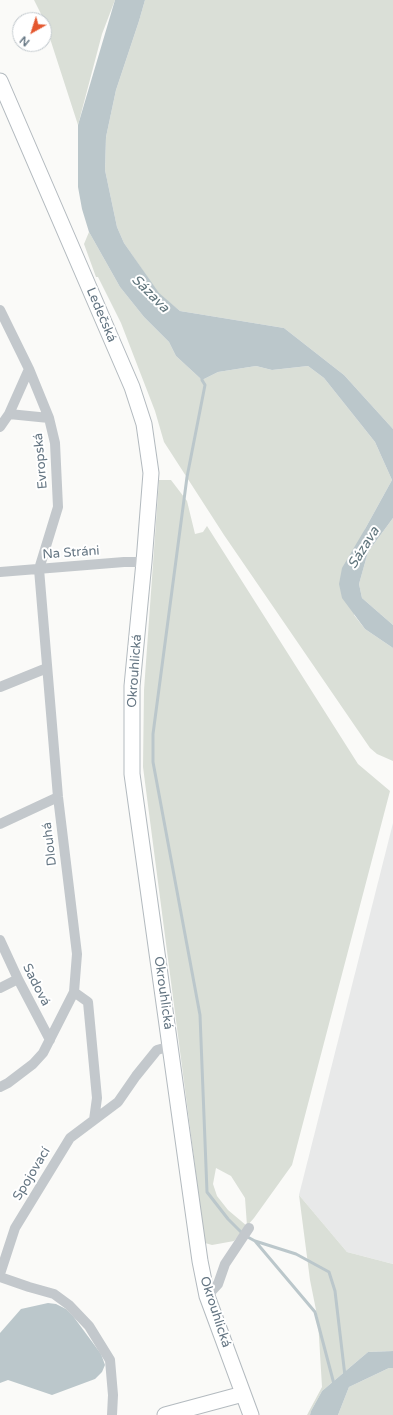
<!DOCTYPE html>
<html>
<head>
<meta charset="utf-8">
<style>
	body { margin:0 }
	#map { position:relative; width:393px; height:1415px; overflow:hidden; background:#fafaf8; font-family:"Varela Round",sans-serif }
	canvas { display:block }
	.north { position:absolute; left:12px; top:12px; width:40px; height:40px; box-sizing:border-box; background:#fff; border:1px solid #c1c8cd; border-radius:50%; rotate:219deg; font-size:11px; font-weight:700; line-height:16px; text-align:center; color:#657683 }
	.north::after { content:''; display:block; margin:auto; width:14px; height:18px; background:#e4572e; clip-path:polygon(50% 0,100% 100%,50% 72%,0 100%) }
</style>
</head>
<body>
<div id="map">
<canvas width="393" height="1415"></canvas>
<div class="north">N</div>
</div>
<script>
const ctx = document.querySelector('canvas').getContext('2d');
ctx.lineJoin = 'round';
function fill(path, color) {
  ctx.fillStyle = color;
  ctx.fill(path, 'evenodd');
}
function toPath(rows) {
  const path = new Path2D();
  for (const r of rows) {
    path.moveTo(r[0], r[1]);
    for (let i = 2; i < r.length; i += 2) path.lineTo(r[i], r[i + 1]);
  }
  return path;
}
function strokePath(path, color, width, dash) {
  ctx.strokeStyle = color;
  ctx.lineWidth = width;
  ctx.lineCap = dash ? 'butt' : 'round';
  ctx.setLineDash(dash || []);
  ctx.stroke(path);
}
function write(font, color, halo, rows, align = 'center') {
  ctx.font = font + ' "Varela Round",sans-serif';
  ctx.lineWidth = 4;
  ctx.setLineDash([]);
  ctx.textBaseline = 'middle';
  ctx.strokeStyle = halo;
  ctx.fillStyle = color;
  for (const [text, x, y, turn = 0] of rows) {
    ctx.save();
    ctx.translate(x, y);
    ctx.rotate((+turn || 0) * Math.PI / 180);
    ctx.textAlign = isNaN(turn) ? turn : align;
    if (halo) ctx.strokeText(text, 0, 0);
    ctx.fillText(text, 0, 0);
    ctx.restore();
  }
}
const built = toPath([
	[393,823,393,1264,347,1252,299,1195]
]);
const green = toPath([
	[34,0,115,0,102,34,78,125,44,20],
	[145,0,393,0,393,429,344,375,284,328,180,311,159,294,124,243,117,227,105,170,106,137,116,90,139,21],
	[89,232,120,287,144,317,169,342,176,356,202,380,218,372,256,366,272,370,308,366,324,378,375,442,392,480,365,529,354,615,365,629,393,648,393,761,377,754,370,748,224,535,164,442,155,411,121,323,98,277,96,277,84,244],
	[159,480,171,480,187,501,195,534,203,532,207,526,358,764,390,791,292,1165,254,1218,234,1241,212,1245,205,1243,143,767,144,690],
	[216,1168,231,1176,245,1198,247,1226,228,1210,217,1196,213,1184],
	[393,518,393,625,362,598,359,584,368,552],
	[299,1195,347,1252,393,1264,393,1351,368,1352,322,1391,311,1411,310,1415,307,1415,322,1387,318,1320,310,1280],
	[389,1368,393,1368,393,1415,338,1415,349,1387]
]);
const water = toPath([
	[115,0,145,0,139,21,116,90,106,137,105,170,117,227,124,243,159,293,180,311,284,328,344,375,393,429,393,518,368,552,359,584,362,598,393,625,393,648,365,629,342,598,339,584,342,568,365,529,392,480,375,442,324,378,308,366,272,370,256,366,218,372,202,380,176,356,169,342,144,317,120,287,89,232,82,209,78,187,78,125],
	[48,1303,56,1304,66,1309,73,1316,101,1354,105,1365,102,1372,95,1379,52,1395,8,1380,0,1383,0,1333,21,1309],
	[393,1351,393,1368,389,1368,349,1387,338,1415,310,1415,311,1411,322,1391,368,1352]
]);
const stream = toPath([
	[202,376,202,380,205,385,187,477,153,734,153,762,200,1015,207,1192,228,1219,244,1235,255,1241,296,1254,329,1272,335,1291,345,1376],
	[255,1241,315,1312,334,1384]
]);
const street = toPath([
	[0,310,29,369,49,418,55,443,58,507,39,569,58,797,77,954,74,992,43,1053,33,1064,8,1083,0,1087],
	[9,414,49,418],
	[0,427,9,414,29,369],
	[0,572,124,562,144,562],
	[0,687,47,668],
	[0,824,58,797],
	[0,940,18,979,50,1040],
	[0,988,18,979],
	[74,992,88,1002,97,1098,94,1120],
	[0,1274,15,1228,70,1138,118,1102,136,1076,157,1050,171,1046],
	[0,1277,29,1287,54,1294,69,1305,89,1326,110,1360,113,1395,112,1415],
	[207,1296,218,1284,225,1264,249,1228]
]);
const secondary = toPath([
	[0,81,132,387,144,424,151,473,144,562,132,686,132,774,200,1261,207,1296,251,1415],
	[165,1415,243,1394]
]);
const streetNames = [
	["Ledečská",101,315,67],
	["Evropská",41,461,-95],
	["Na Stráni",71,553,-4],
	["Okrouhlická",135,671,-86],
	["Dlouhá",50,844,-97],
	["Sadová",36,985,63],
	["Okrouhlická",163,993,82],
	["Spojovací",32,1174,-59],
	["Okrouhlická",215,1312,72]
];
const waterNames = [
	["Sázava",150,294,45],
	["Sázava",364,548,-58]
];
fill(built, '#e8e9e9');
fill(green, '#dadfd7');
fill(water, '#bbc7cb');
strokePath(stream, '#bbc7cb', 3);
strokePath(secondary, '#b3babf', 17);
strokePath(street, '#c3c8cc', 10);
strokePath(secondary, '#fff', 15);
write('13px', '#657683', '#fff', streetNames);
write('italic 14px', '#60757c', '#fff', waterNames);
</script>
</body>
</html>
